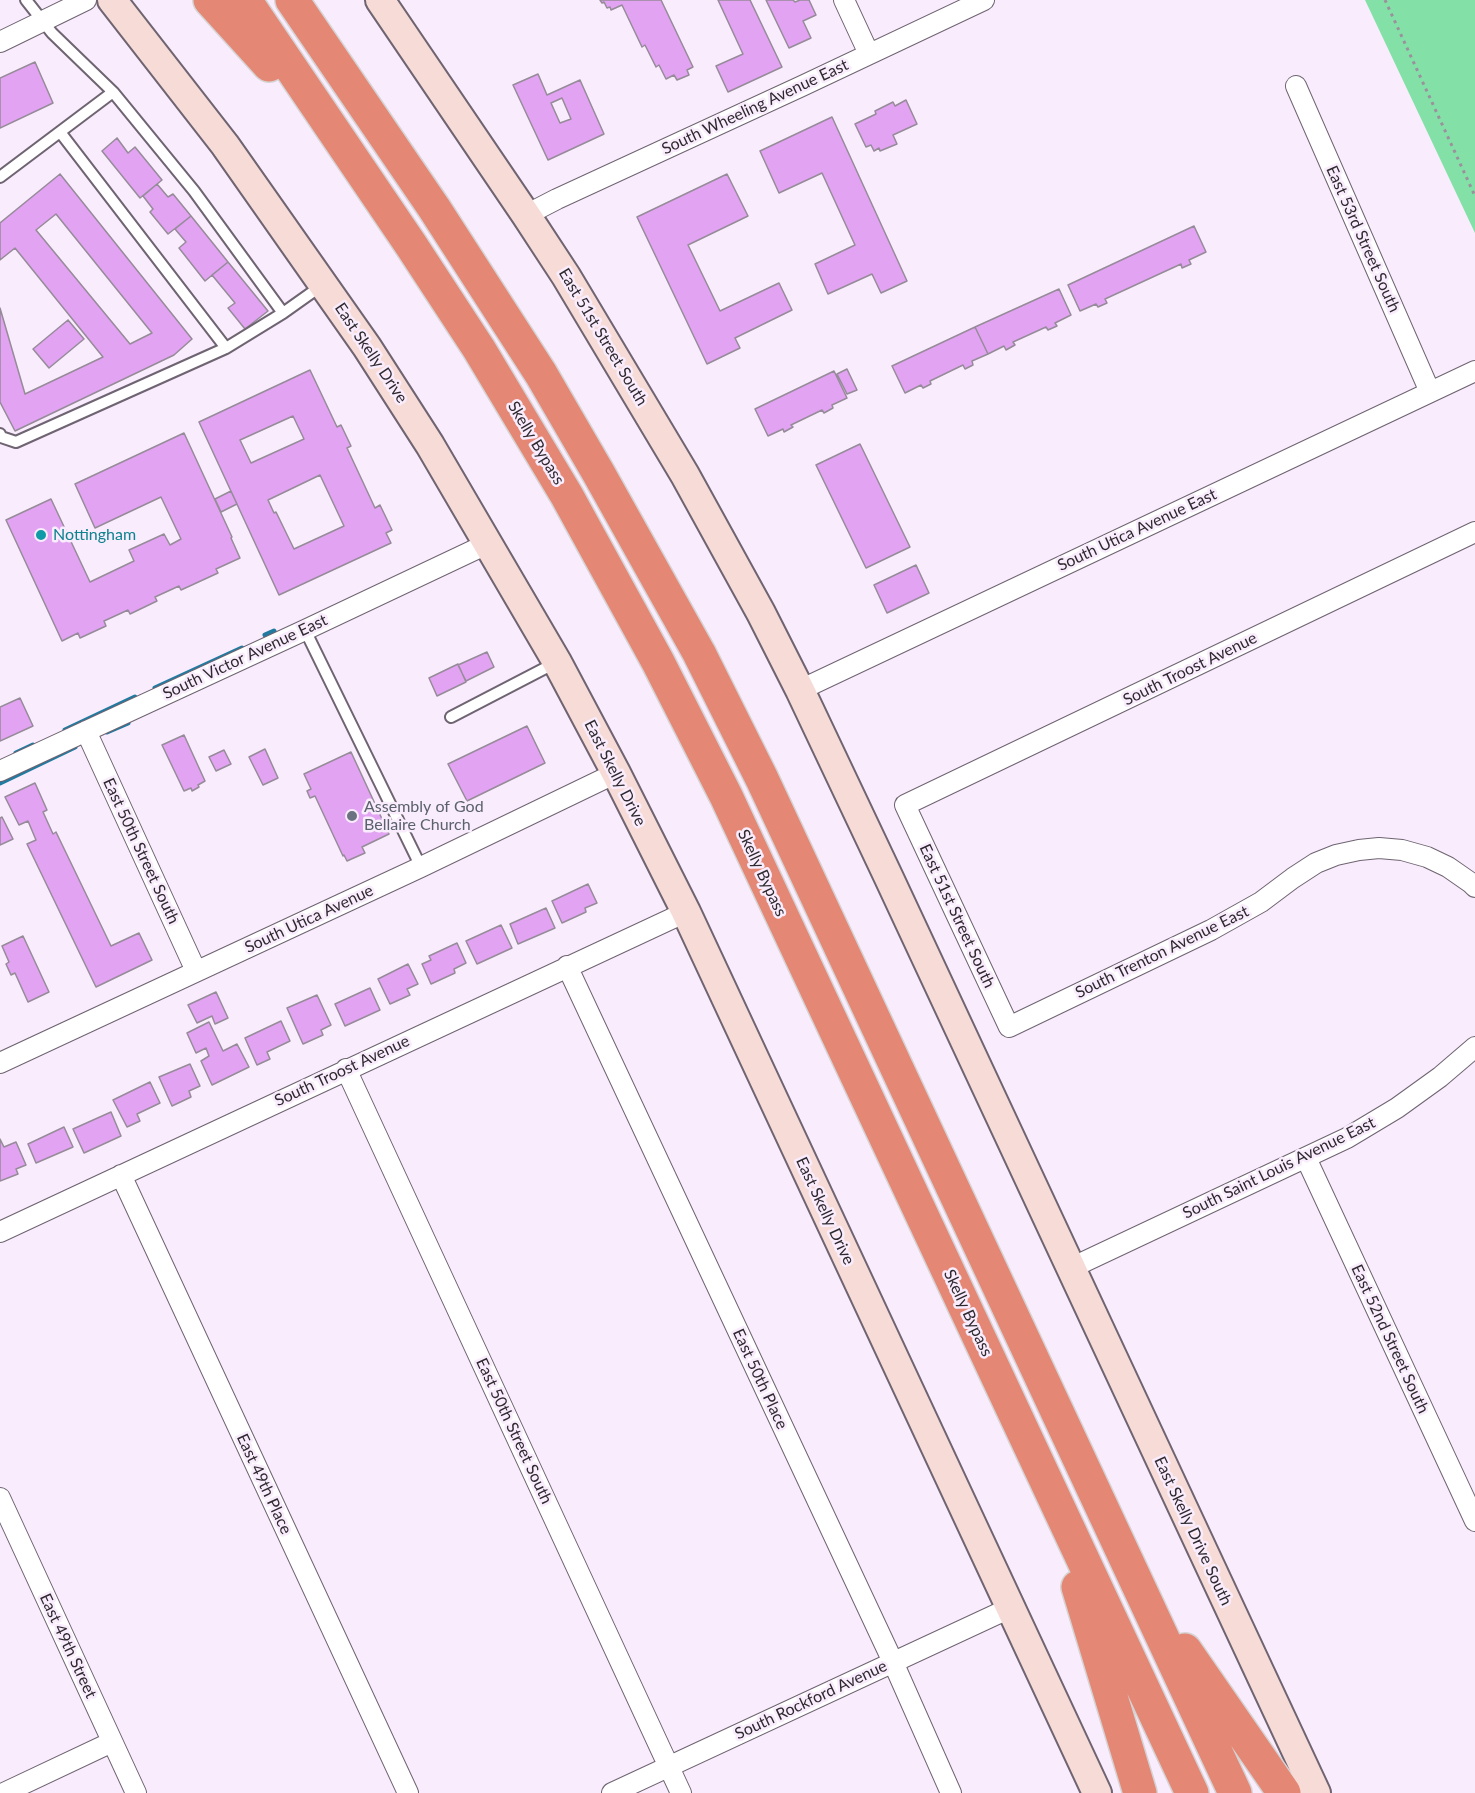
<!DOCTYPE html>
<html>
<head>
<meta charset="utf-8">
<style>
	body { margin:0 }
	canvas { display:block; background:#f9ecfc }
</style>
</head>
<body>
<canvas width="1475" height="1793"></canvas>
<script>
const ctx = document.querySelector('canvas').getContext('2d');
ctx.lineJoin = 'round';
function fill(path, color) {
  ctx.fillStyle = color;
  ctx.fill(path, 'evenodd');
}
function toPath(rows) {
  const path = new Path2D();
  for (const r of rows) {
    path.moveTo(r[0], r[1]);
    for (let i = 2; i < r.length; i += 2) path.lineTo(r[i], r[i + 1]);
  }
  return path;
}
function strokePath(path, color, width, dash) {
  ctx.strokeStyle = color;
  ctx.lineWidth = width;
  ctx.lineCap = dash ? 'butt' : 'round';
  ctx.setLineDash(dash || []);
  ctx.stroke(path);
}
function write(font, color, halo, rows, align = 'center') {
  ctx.font = font + ' Lato,sans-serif';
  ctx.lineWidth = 5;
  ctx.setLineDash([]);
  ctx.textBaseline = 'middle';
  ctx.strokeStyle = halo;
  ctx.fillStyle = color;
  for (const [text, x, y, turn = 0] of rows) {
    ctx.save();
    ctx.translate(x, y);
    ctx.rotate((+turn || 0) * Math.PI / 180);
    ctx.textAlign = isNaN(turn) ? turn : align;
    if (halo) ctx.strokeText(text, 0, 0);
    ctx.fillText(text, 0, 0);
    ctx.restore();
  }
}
const green = toPath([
	[1365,0,1475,0,1475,233]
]);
const stream = toPath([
	[265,635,274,631],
	[155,688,242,648],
	[65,730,135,697],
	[107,732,128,723],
	[16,753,33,745],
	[0,783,75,747]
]);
const building = toPath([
	[600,0,661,0,693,67,687,70,689,75,677,80,674,75,666,79,659,65,656,67,645,45,642,47,622,5,611,10,610,7,607,8,604,2,602,3,600,0],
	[718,0,750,0,782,67,728,92,716,66,743,54,718,0],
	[766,0,793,0,795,2,800,0,809,0,816,15,803,21,811,38,789,48,766,0],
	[35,62,53,103,0,128,0,78,35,62],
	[538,74,547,95,580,80,604,134,548,160,513,85,538,74],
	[562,98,571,119,560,123,551,103,562,98],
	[906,100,917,124,893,135,897,144,880,151,879,148,874,151,871,145,866,147,855,124,876,114,875,111,893,102,895,106,906,100],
	[832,117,907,281,881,293,872,274,828,294,815,264,855,245,822,173,779,193,760,151,832,117],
	[117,138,128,153,135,147,162,180,140,198,102,151,117,138],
	[60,174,192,339,174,355,15,431,0,402,0,308,25,394,103,357,15,248,0,260,0,223,60,174],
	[56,214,152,333,130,344,36,230,56,214],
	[727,174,748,216,688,245,720,311,779,283,792,310,735,338,740,348,707,364,637,217,727,174],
	[157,184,168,197,173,194,191,216,168,234,150,212,153,209,143,196,157,184],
	[191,216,228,262,205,281,179,248,186,242,175,229,191,216],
	[1194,226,1206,252,1189,260,1191,264,1182,268,1181,264,1105,299,1107,303,1098,307,1096,304,1080,311,1068,285,1194,226],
	[228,262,268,311,245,329,228,308,235,303,212,275,228,262],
	[1059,289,1071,315,1055,323,1057,326,1048,330,1046,327,1013,342,1015,345,1006,350,1004,346,988,354,975,327,1059,289],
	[68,320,84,339,49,368,33,349,68,320],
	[975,327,988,354,972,361,973,365,965,369,963,365,930,381,931,384,923,388,921,385,905,393,892,366,975,327],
	[847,369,857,390,847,394,837,374,847,369],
	[310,370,337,427,341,425,351,446,347,448,375,508,380,505,392,530,386,533,391,543,279,595,199,422,310,370],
	[293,416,304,439,251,463,240,440,293,416],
	[320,475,344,526,294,549,276,512,274,513,268,500,320,475],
	[834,371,847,398,832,405,833,408,824,413,822,410,791,425,793,427,784,432,783,429,768,436,755,409,834,371],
	[184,433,232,537,231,538,240,558,216,569,218,573,181,590,179,586,155,597,157,601,130,614,128,610,104,621,106,626,80,638,78,633,62,641,6,520,51,499,90,582,134,561,129,550,164,534,170,545,181,539,161,497,95,528,75,484,184,433],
	[860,444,910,547,866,568,816,465,860,444],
	[231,491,237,504,221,512,215,499,231,491],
	[916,565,929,593,887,613,874,585,916,565],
	[487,652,494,667,466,681,458,665,487,652],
	[458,664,466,682,437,696,429,678,458,664],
	[20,698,33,726,0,741,0,707,20,698],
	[527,726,545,763,467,801,448,764,527,726],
	[184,735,205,781,198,785,199,787,192,791,191,788,184,791,162,745,184,735],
	[265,749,278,778,263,785,249,757,265,749],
	[224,750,231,764,216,771,209,757,224,750],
	[351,752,389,834,362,847,365,853,347,861,344,855,343,856,315,796,310,798,307,791,311,789,304,774,351,752],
	[35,783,47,810,43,812,53,834,56,832,111,946,139,933,152,960,96,987,27,844,36,840,28,821,19,825,5,797,35,783],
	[2,817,13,839,0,845,0,818,2,817],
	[588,884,597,903,585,908,586,912,562,923,552,901,588,884],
	[546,908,555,928,518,944,510,924,546,908],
	[501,925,512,948,477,964,466,941,501,925],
	[23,936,49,992,28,1002,15,973,11,975,6,964,9,962,2,946,23,936],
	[457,943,466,963,454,969,455,973,431,984,422,964,431,960,429,956,457,943],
	[408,964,418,984,407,989,410,995,390,1004,378,979,408,964],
	[370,988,380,1010,345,1026,335,1004,370,988],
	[216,992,228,1018,215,1024,212,1016,197,1023,188,1005,216,992],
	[317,995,331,1025,321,1030,323,1035,303,1044,287,1008,317,995],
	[281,1021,290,1041,267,1052,270,1059,257,1065,245,1038,281,1021],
	[209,1022,223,1051,237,1044,249,1067,212,1085,201,1061,209,1056,206,1048,196,1053,187,1033,209,1022],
	[190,1064,200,1086,189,1091,191,1097,172,1106,159,1077,190,1064],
	[150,1082,160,1103,137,1114,140,1121,127,1127,113,1100,150,1082],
	[111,1112,121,1136,84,1153,73,1129,111,1112],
	[64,1127,73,1147,36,1163,28,1144,64,1127],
	[0,1139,4,1147,16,1142,26,1165,16,1169,18,1174,0,1181,0,1139]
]);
const path = toPath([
	[1385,0,1475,196]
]);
const service = toPath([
	[26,0,52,33,113,92,194,191,283,313,321,286],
	[60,132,226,348,283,313],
	[0,177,113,92],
	[0,434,1,437,16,442,226,348],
	[305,630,421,867],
	[451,717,557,662]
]);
const minor = toPath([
	[844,0,869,54],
	[0,42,86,0],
	[1296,86,1430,392],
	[526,215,557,199,802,86,984,0],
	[1475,532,905,805,1009,1027,1211,930,1261,902,1293,878,1316,863,1336,855,1359,850,1379,848,1402,850,1427,857,1448,867,1471,883,1475,887],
	[800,690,1475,371],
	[86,731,196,971],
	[0,771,305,630,489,543],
	[567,966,893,1662,951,1793],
	[0,1063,421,867,616,773],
	[346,1069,681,1793],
	[1306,1158,1475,1521],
	[121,1175,408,1793],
	[0,1232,686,912],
	[1071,1268,1347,1138,1397,1108,1440,1077,1475,1047],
	[0,1498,136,1793],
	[4,1793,112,1742],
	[612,1793,1010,1608]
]);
const secondary = toPath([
	[112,0,225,145,367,347,430,445,557,662,616,773,686,912,1097,1793],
	[380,0,526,215,566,276,685,475,761,613,800,690,889,878,1316,1793]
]);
const motorway = toPath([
	[210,0,269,65],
	[245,0,411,245,479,349,567,496,658,662,726,796,1192,1793],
	[292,0,434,208,541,374,599,474,699,653,762,779,1235,1793],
	[1078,1587,1140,1793],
	[1185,1650,1284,1793]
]);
const markers = [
	[41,535,6,"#0f9aa8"],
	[352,816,6,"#6b7280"]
];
const streetNames = [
	["South Wheeling Avenue East",755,107,-25],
	["East 53rd Street South",1363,239,66],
	["East 51st Street South",603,337,59],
	["East Skelly Drive",371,353,56],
	["Skelly Bypass",536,443,59],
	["South Utica Avenue East",1137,530,-25],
	["South Victor Avenue East",245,657,-25],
	["South Troost Avenue",1190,669,-26],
	["East Skelly Drive",615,773,63],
	["East 50th Street South",141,851,65],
	["Skelly Bypass",762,873,65],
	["East 51st Street South",957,916,65],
	["South Utica Avenue",309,919,-25],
	["South Trenton Avenue East",1162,952,-26],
	["South Troost Avenue",342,1071,-25],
	["South Saint Louis Avenue East",1279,1168,-26],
	["East Skelly Drive",825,1211,65],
	["Skelly Bypass",968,1313,65],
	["East 52nd Street South",1390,1339,65],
	["East 50th Place",760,1379,65],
	["East 50th Street South",514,1431,65],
	["East 49th Place",264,1484,65],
	["East Skelly Drive South",1193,1531,65],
	["East 49th Street",68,1646,65],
	["South Rockford Avenue",811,1700,-25]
];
const cultureNames = [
	["Nottingham",53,535]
];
const worshipNames = [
	["Assembly of God",364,807],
	["Bellaire Church",364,825]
];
fill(green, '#83e1a7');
strokePath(stream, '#217ba1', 5);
fill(building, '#e2a3f3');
strokePath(building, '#968b99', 1.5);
strokePath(service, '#6f6472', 14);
strokePath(minor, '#6f6472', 22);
strokePath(secondary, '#6f6472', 32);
strokePath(motorway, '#d5d4d5', 36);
strokePath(path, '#9b919d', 3, [3, 4.5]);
strokePath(service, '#fff', 10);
strokePath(minor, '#fff', 20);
strokePath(secondary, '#f7dbd6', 28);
strokePath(motorway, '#e58775', 33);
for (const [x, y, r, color] of markers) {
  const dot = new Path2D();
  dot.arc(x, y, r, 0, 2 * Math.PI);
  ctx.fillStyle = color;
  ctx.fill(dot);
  strokePath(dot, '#f9ecfc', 2);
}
write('16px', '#2e292f', '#f9ecfc', streetNames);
write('16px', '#0d838f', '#f9ecfc', cultureNames, 'left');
write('16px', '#5b616d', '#f9ecfc', worshipNames, 'left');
</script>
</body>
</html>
